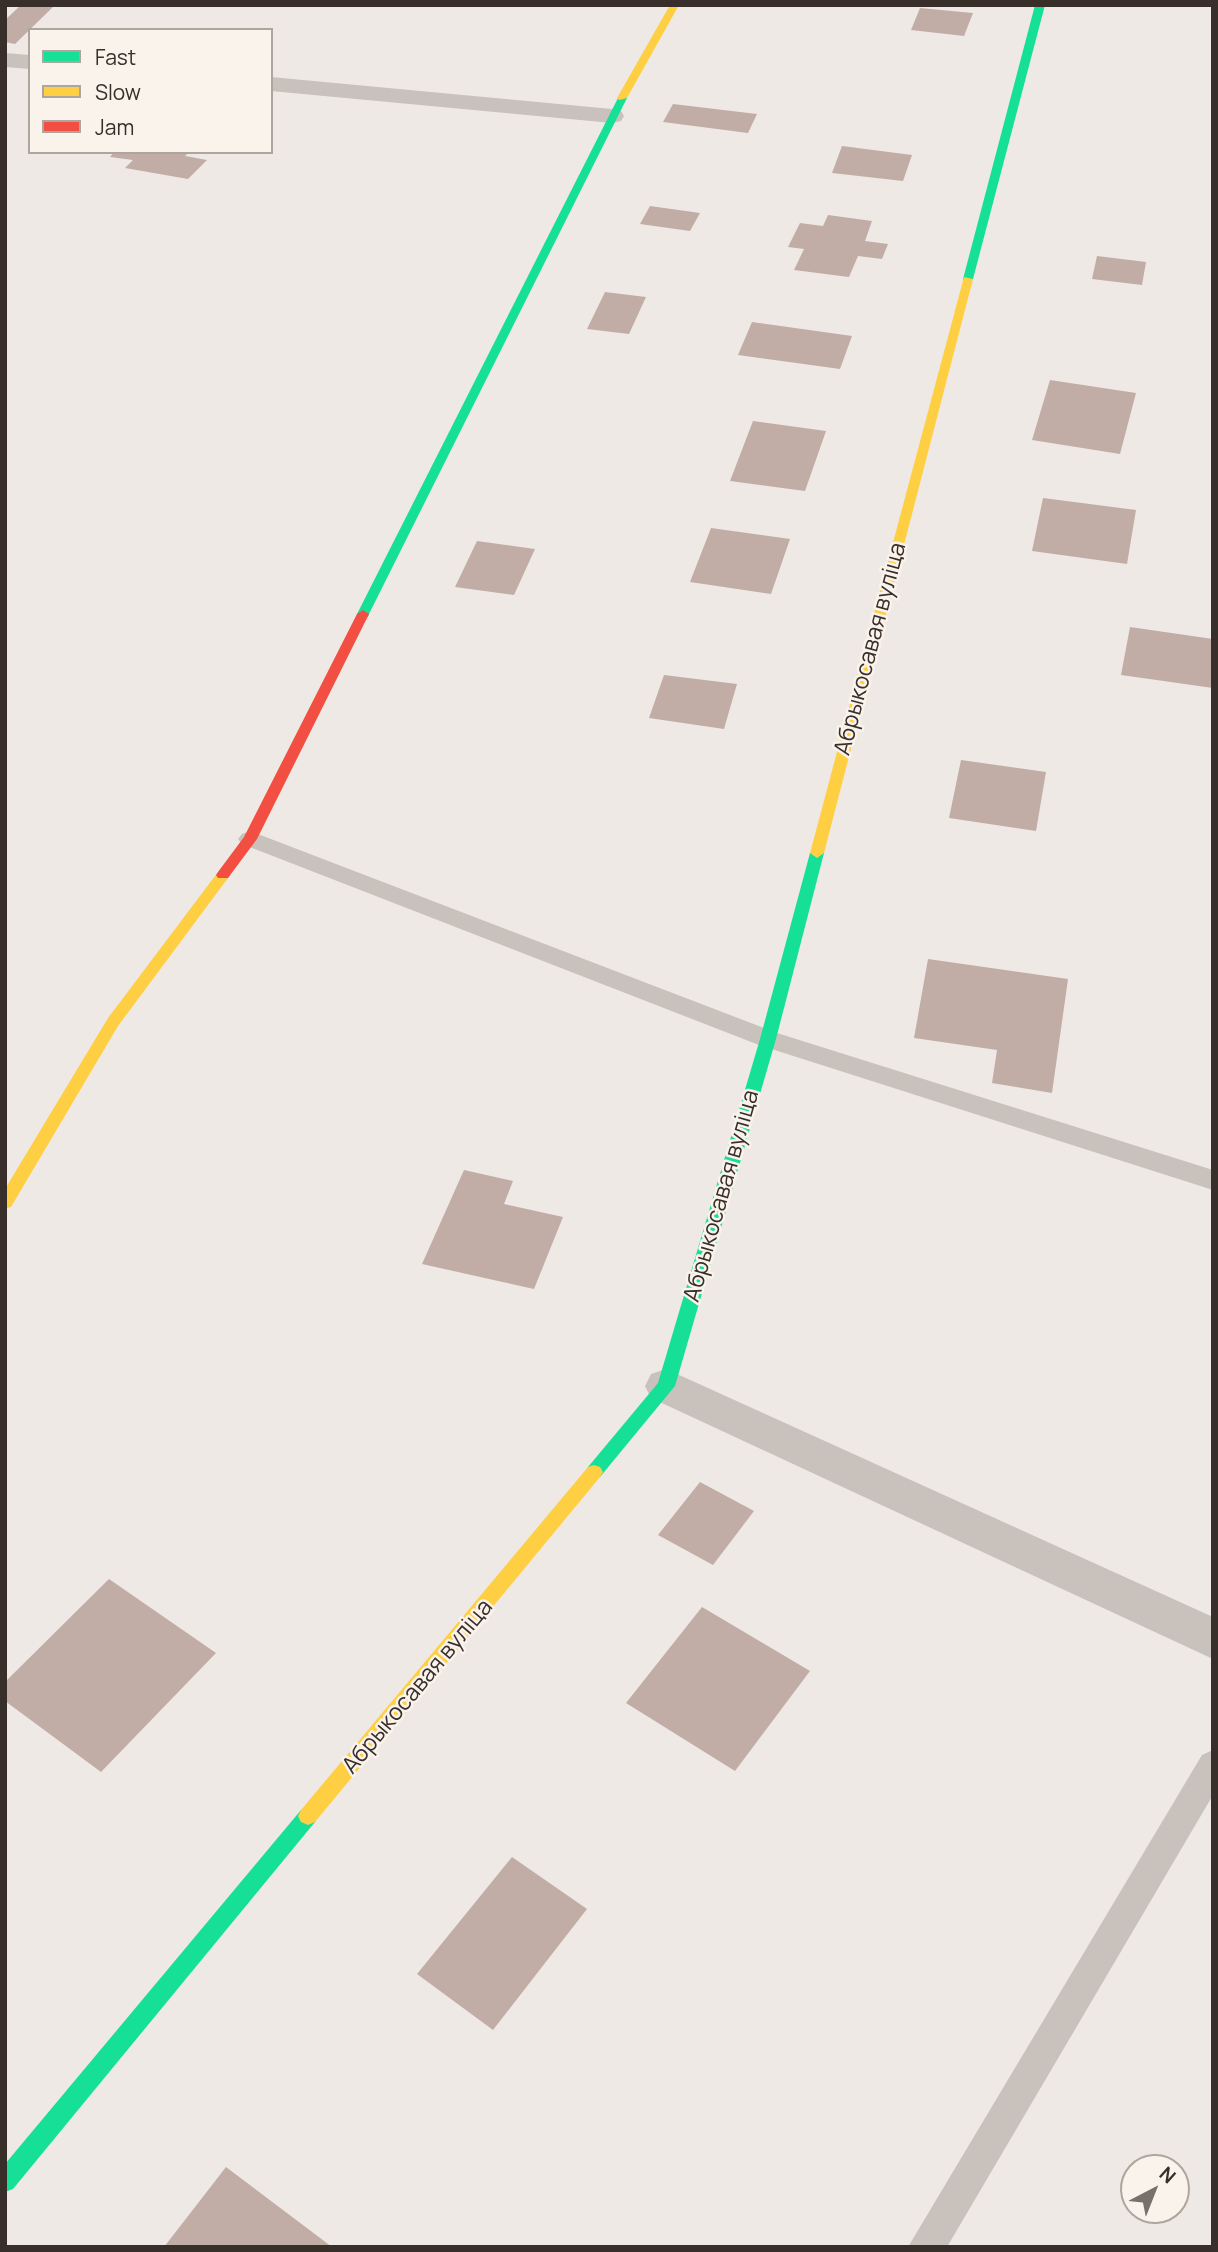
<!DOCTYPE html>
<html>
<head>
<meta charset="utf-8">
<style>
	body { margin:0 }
	#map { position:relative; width:1218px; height:2252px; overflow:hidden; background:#eee9e4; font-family:Manrope,sans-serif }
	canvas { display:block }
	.frame { position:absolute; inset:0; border:7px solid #392f2a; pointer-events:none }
	.legend { position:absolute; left:28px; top:28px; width:245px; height:126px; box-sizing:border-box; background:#faf3ec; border:2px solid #ada59e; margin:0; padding:9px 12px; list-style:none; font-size:21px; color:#392f2a }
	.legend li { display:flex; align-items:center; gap:14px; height:35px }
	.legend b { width:35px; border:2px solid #ada59e }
	.north { position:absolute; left:1120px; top:2154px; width:70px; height:70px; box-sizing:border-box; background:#faf3ec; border:2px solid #ada59e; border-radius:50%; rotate:42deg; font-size:19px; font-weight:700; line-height:28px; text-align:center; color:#392f2a }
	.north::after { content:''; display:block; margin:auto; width:24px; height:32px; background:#78706b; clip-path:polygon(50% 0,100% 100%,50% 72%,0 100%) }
</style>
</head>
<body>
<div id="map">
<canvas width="1218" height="2252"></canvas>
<div class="frame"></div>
<ul class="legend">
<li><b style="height:9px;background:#16e098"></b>Fast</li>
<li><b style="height:9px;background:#ffcf43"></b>Slow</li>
<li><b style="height:9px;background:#f24e42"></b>Jam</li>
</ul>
<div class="north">N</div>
</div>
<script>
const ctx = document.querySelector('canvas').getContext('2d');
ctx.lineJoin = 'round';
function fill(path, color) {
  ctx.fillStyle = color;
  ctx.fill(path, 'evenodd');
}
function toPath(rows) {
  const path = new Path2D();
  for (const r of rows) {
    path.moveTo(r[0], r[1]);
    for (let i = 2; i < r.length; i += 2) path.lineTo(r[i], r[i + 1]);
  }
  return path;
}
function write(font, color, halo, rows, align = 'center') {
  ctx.font = font + ' Manrope,sans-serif';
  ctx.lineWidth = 5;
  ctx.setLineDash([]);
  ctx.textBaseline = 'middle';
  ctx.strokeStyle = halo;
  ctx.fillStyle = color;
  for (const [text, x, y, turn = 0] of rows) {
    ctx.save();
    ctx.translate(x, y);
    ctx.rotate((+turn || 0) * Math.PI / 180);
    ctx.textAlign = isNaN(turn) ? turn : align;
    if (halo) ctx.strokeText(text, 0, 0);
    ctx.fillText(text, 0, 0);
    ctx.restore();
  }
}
const building = toPath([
	[21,5,54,6,15,44,5,42,5,20],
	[920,8,973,13,964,36,911,30],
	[673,104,757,114,748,133,663,122],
	[842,146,912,155,903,181,832,173],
	[114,152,189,152,185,156,207,160,188,179,125,168,133,160,110,157],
	[650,206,700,213,690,231,640,224],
	[828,215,872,221,865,241,888,244,882,259,858,256,849,277,794,270,804,249,788,247,800,223,823,226],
	[1097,256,1146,262,1142,285,1092,279],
	[605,292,646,297,629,334,587,329],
	[752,322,852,336,840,369,738,355],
	[1050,380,1136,393,1120,454,1032,440],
	[753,421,826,431,805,491,730,481],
	[1043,498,1136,510,1127,564,1032,551],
	[711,528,790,539,771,594,690,582],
	[477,541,535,549,514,595,455,587],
	[1130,627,1213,639,1213,688,1121,675],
	[664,675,737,684,724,729,649,718],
	[961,760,1046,772,1036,831,949,818],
	[928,959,1068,979,1052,1093,992,1083,997,1050,914,1038],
	[464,1170,513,1181,504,1204,563,1217,534,1289,422,1264],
	[700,1482,754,1511,713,1565,658,1535],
	[109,1579,216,1653,101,1772,5,1701,5,1682],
	[702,1607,810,1671,735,1771,626,1703],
	[512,1857,587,1909,493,2030,417,1974],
	[226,2167,332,2247,164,2247]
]);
const lane = toPath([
	[250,831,777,1033,1213,1170,1213,1190,759,1045,242,844,238,839,242,834,250,831],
	[1213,1750,1213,1795,947,2247,908,2247,1202,1755,1213,1750]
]);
const street = toPath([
	[5,53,30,55,30,69,5,67,5,53],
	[271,77,612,109,621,111,624,116,621,121,612,123,271,91,271,77],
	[666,1369,1213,1617,1213,1659,651,1398,645,1386,651,1374,666,1369]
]);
const fast = toPath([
	[1035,5,1045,5,973,279,964,281,963,279,1035,5],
	[619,96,627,98,369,614,368,617,358,617,357,614,619,96],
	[817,848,824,853,776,1039,675,1386,600,1477,594,1479,588,1477,585,1472,588,1467,658,1383,760,1039,810,853,817,848],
	[308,1807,315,1810,318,1816,315,1822,13,2189,5,2192,5,2164,301,1810,308,1807]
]);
const slow = toPath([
	[670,5,679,5,627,98,619,100,617,98,670,5],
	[964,277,973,279,824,853,817,858,810,853,964,277],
	[223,870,230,875,228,878,118,1026,11,1207,5,1209,5,1189,108,1018,218,872,223,870],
	[594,1465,600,1467,603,1472,600,1477,315,1822,308,1825,301,1822,298,1816,301,1810,588,1467,594,1465]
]);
const jam = toPath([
	[363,610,369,614,257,839,228,878,218,878,216,875,218,872,244,837,357,614,363,610]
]);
const streetNames = [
	["Абрыкосавая вуліца",871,649,-75],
	["Абрыкосавая вуліца",722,1196,-74],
	["Абрыкосавая вуліца",418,1687,-50]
];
fill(building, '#c1ada6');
fill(lane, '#c8c1bc');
fill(street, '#c8c1bc');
fill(fast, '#16e098');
fill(slow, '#ffcf43');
fill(jam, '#f24e42');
write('23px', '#392f2a', '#faf3ec', streetNames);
</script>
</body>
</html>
